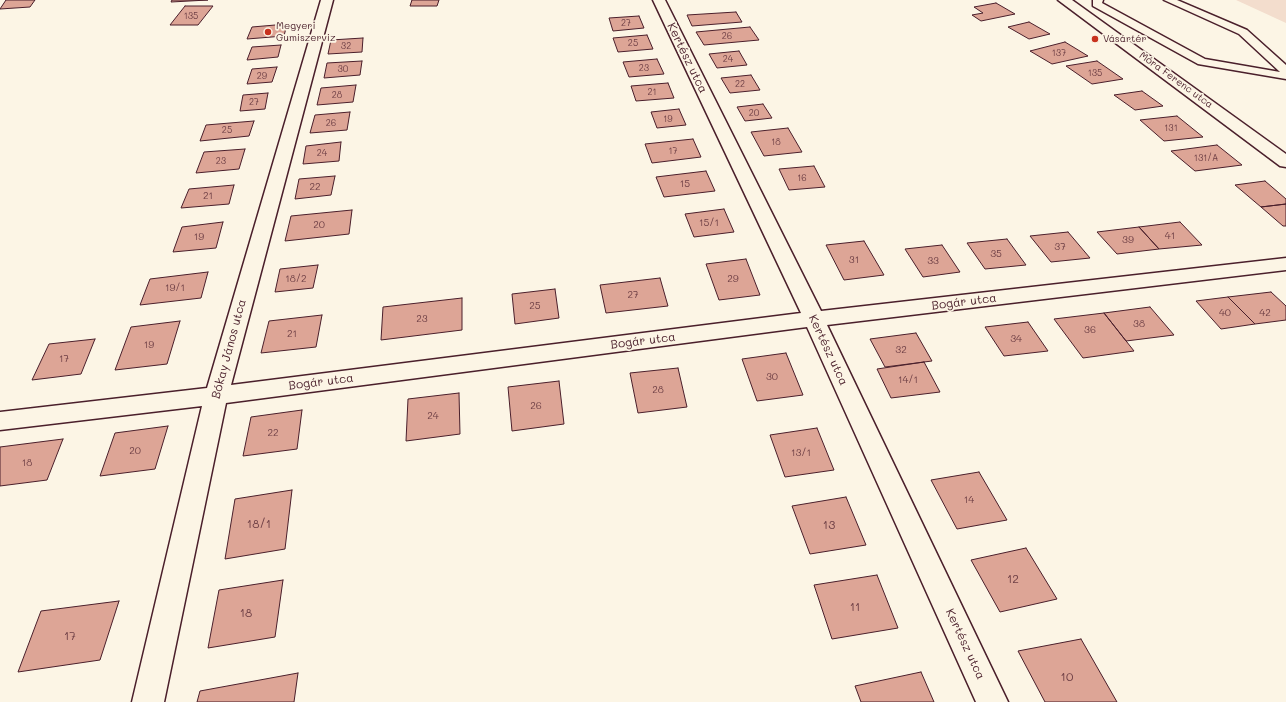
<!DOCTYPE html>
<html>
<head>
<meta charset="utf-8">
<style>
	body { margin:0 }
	canvas { display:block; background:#fcf5e5 }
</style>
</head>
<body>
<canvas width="1286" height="702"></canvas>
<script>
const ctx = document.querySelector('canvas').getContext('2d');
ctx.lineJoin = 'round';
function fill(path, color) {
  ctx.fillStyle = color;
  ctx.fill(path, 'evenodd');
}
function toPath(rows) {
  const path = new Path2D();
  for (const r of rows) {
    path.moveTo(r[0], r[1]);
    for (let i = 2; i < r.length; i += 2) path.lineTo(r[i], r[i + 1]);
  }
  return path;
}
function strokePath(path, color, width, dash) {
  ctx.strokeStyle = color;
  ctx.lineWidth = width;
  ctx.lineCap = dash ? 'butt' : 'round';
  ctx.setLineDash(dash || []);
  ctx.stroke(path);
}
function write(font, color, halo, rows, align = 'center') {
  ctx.font = font + ' Mali,sans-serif';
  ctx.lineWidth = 3.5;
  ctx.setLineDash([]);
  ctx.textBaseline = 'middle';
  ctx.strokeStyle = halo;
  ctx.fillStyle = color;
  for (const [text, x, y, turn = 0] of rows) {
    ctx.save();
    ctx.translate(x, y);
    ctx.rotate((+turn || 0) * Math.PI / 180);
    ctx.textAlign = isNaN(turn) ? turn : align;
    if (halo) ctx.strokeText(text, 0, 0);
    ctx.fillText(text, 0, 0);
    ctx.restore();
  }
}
const built = toPath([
	[1236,0,1286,0,1286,23]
]);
const building = toPath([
	[6,0,35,0,30,7,0,9,6,0],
	[172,0,208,0,171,2,172,0],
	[412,0,439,0,437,6,410,6,412,0],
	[996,3,1015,14,981,21,972,15,983,13,974,7,996,3],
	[185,6,213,6,198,25,170,25,185,6],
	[736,12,742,22,692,26,687,15,736,12],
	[639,16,644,28,613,31,609,18,639,16],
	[1029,22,1050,34,1029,39,1008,27,1029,22],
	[287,24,284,36,247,39,252,27,287,24],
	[750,27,759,40,704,45,696,32,750,27],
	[647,35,653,49,618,52,613,38,647,35],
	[363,38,362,52,328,54,331,40,363,38],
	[1065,42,1088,56,1052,64,1030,51,1065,42],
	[281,45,278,57,247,60,252,47,281,45],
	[739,51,747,65,717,68,709,54,739,51],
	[657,59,664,74,629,77,623,62,657,59],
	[362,61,360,75,324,78,327,63,362,61],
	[1097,61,1123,79,1092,84,1066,66,1097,61],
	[277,67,272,82,247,84,252,69,277,67],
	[751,75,760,90,730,93,721,78,751,75],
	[668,83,674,98,636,101,631,86,668,83],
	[356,85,353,102,317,105,321,88,356,85],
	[1142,91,1163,106,1135,110,1114,95,1142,91],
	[268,93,265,109,240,111,243,95,268,93],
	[763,104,772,118,745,121,737,107,763,104],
	[679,109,686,125,657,128,651,112,679,109],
	[350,112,347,130,310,133,315,115,350,112],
	[1177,116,1203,137,1164,141,1140,120,1177,116],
	[254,121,249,136,200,141,206,125,254,121],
	[788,128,802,152,764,156,751,132,788,128],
	[693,139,701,157,652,163,645,144,693,139],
	[341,142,339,161,303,164,306,146,341,142],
	[1217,145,1242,165,1195,171,1171,151,1217,145],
	[245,149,239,169,196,173,204,152,245,149],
	[814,166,825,187,789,190,779,169,814,166],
	[706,171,715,191,664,197,656,177,706,171],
	[335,176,331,195,295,199,299,179,335,176],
	[1265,181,1286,199,1286,204,1261,207,1235,185,1265,181],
	[234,185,229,204,181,208,189,189,234,185],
	[1286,204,1286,226,1283,226,1261,207,1286,204],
	[724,209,734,232,694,237,685,214,724,209],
	[352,210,349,234,285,241,291,216,352,210],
	[223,222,216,248,173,252,182,227,223,222],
	[1180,222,1202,245,1159,249,1139,227,1180,222],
	[1139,227,1159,249,1117,254,1097,232,1139,227],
	[1068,232,1090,258,1051,262,1030,236,1068,232],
	[1007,239,1026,265,985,269,967,243,1007,239],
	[864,241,884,275,844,280,826,245,864,241],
	[942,245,960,272,923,277,905,249,942,245],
	[746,259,760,295,719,300,706,264,746,259],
	[318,265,313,288,275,292,280,269,318,265],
	[208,272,201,298,140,305,150,279,208,272],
	[660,278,668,306,606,313,600,285,660,278],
	[555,289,559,318,515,324,512,294,555,289],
	[1271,292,1286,306,1286,320,1255,324,1228,297,1271,292],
	[1228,297,1255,324,1221,329,1196,301,1228,297],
	[462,298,462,330,381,340,383,307,462,298],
	[1150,307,1174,335,1126,341,1104,313,1150,307],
	[1104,313,1134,351,1083,358,1054,319,1104,313],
	[322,315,316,347,261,353,269,321,322,315],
	[180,321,167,364,115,370,131,327,180,321],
	[1028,322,1048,351,1004,356,985,327,1028,322],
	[916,333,932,361,885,367,870,339,916,333],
	[95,339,81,374,32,380,49,344,95,339],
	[786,353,803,395,757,401,742,359,786,353],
	[924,362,940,392,891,398,877,369,924,362],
	[678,368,687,407,638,413,630,373,678,368],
	[559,381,564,424,512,431,508,387,559,381],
	[459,393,460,434,406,441,408,399,459,393],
	[302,410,297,449,243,456,251,417,302,410],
	[168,426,155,469,100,476,115,433,168,426],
	[817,428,834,470,785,477,770,435,817,428],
	[63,439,47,480,0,486,0,447,63,439],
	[979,472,1007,520,957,529,931,480,979,472],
	[292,490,285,549,225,559,235,499,292,490],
	[846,497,866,545,810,554,792,506,846,497],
	[1026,548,1057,599,1000,612,971,560,1026,548],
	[877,575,898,628,832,639,814,585,877,575],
	[283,580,275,637,208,648,219,590,283,580],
	[119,601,100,660,18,672,41,611,119,601],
	[1081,639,1117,702,1045,702,1018,651,1081,639],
	[921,672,934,702,861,702,855,686,921,672],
	[298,673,294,702,197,702,200,691,298,673]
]);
const service = toPath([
	[1093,0,1103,0,1102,3,1205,59,1280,72,1239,34,1164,0,1177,0,1247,30,1286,65,1286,79,1198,64,1093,6,1093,0]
]);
const minor = toPath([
	[321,0,333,0,231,385,801,313,653,0,665,0,821,311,1286,258,1286,270,827,325,1008,702,976,702,807,327,226,403,164,702,132,702,202,406,0,430,0,412,207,388,321,0]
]);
const tertiary = toPath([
	[1058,0,1072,0,1286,154,1286,167,1280,166,1058,0]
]);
const markers = [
	[268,32,4,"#c8321e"],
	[1095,39,4,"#c8321e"]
];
const farNumbernames = [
	["135",191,16],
	["27",626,23],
	["26",727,36],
	["25",633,43],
	["32",346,46],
	["137",1059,53],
	["24",728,59],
	["23",644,68],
	["30",343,69],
	["135",1095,73],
	["29",262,76],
	["22",740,84],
	["21",652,92],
	["28",337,95],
	["27",254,102],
	["20",754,113],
	["19",668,119],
	["26",331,123],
	["131",1171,128],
	["25",227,130],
	["18",776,142],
	["17",673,151],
	["24",322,153],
	["131/A",1206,158],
	["23",221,161],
	["16",802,178]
];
const farPoinames = [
	["Megyeri",276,26],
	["Gumiszerviz",276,38],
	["Vásártér",1103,39]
];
const farStreetnames = [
	["Móra Ferenc utca",1176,80,36]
];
const numberNames = [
	["15",685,184],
	["22",315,187],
	["21",208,196],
	["15/1",709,223],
	["20",319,225],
	["41",1170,236],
	["19",199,237],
	["39",1128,240],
	["37",1060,247],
	["35",996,254],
	["31",854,260],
	["33",933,261],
	["18/2",296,279],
	["29",733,279],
	["19/1",175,288],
	["27",633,295],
	["25",535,306],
	["40",1225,313],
	["42",1265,313],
	["23",422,319],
	["38",1139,324],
	["36",1090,330],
	["21",292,334],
	["34",1016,339],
	["19",149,345],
	["32",901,350],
	["17",64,359],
	["30",772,377],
	["14/1",908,380],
	["28",658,390],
	["26",536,406],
	["24",433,416],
	["22",273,433],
	["20",135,451],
	["13/1",801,453],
	["18",27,463],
	["14",969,500]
];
const streetNames = [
	["Kertész utca",687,58,64],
	["Bogár utca",964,302,-7],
	["Bogár utca",643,341,-7],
	["Bókay János utca",229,349,-75],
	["Kertész utca",828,350,65],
	["Bogár utca",321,382,-7],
	["Kertész utca",965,644,65]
];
const nearNumbernames = [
	["18/1",259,524],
	["13",829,525],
	["12",1013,579],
	["11",855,607],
	["18",246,613],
	["17",70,636],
	["10",1067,677]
];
fill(built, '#f3ddcd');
fill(building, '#dda596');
strokePath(building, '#4a1f2b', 1);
strokePath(service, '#4a1f2b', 3);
strokePath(minor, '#4a1f2b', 3);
strokePath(tertiary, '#4a1f2b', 3);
fill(service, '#fcf5e5');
fill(minor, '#fcf5e5');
fill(tertiary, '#fcf5e5');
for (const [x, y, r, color] of markers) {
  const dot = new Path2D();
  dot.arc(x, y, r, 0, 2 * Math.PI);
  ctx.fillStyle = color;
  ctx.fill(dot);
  strokePath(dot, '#fcf5e5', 1.5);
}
write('9px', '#6f4046', null, farNumbernames);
write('10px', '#4a1f2b', '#fcf5e5', farPoinames, 'left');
write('10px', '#4a1f2b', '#fcf5e5', farStreetnames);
write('10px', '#6f4046', null, numberNames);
write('12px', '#4a1f2b', '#fcf5e5', streetNames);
write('12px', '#6f4046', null, nearNumbernames);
</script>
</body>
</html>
